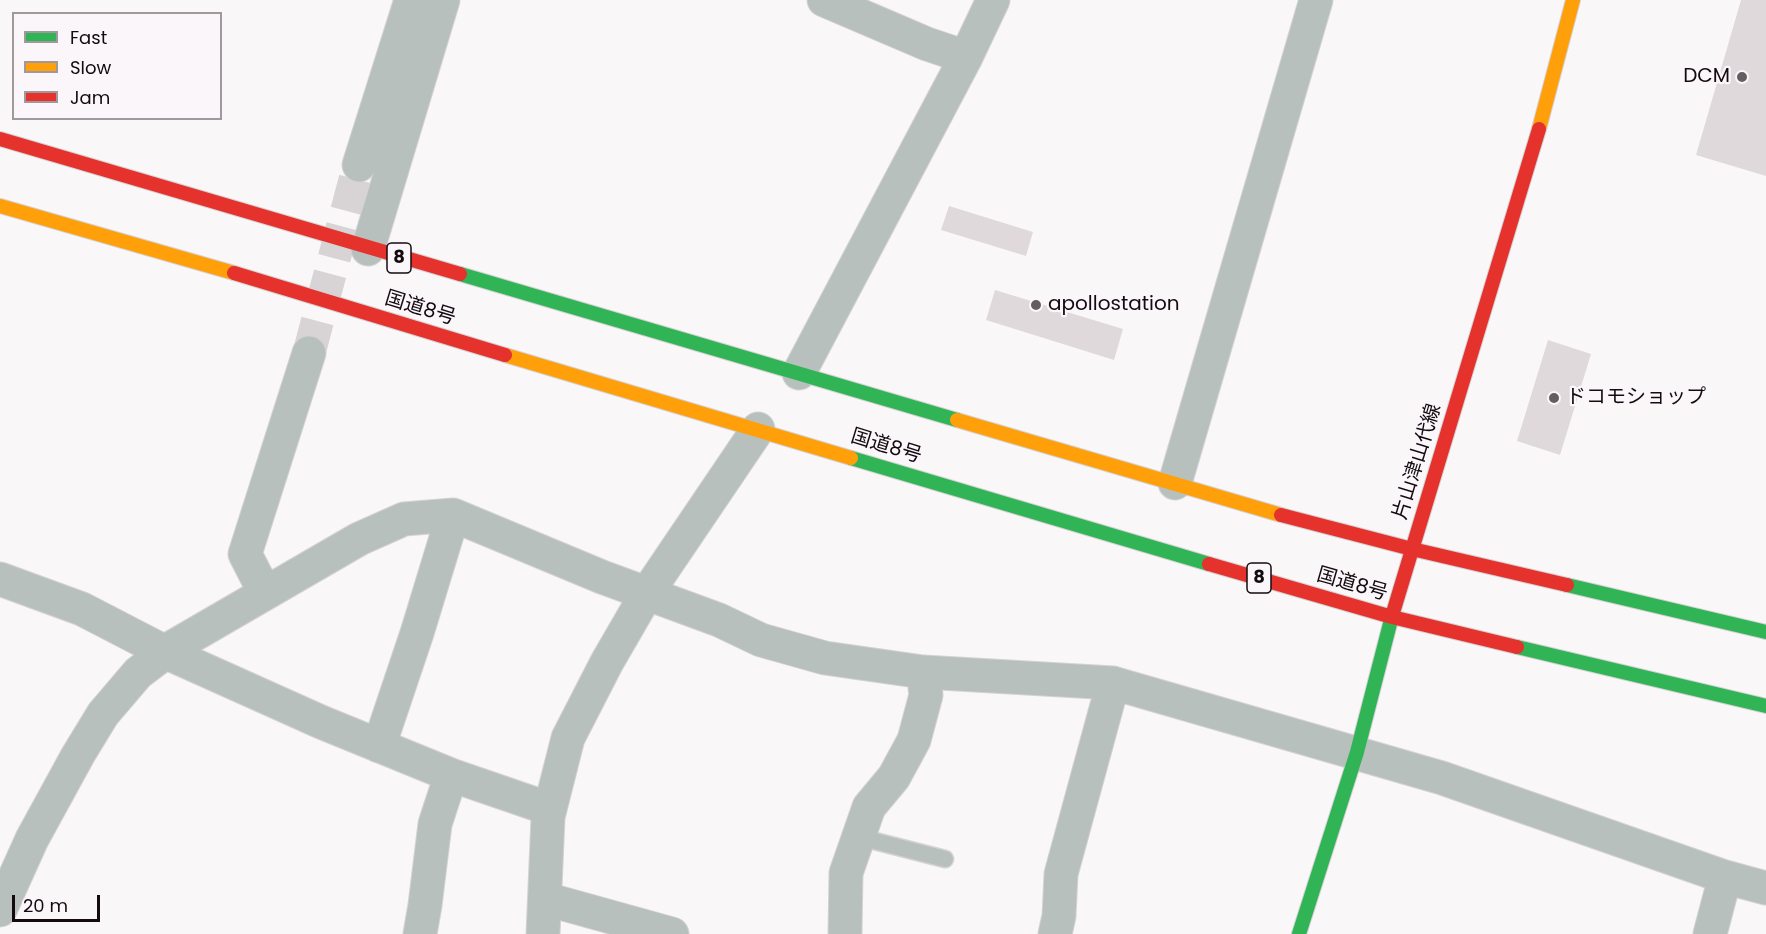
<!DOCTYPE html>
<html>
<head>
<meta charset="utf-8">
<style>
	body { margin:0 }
	#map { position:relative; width:1766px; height:934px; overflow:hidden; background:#faf7f9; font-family:Poppins,sans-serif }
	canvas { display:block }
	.legend { position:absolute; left:12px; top:12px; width:210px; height:108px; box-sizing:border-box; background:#fbf6f9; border:2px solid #9f989c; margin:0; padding:8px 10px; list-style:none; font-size:18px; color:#140b10 }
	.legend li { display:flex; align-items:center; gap:12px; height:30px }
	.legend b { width:30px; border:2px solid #9f989c }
	.scale { position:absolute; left:12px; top:895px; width:88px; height:27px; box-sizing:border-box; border:3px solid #140b10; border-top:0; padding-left:8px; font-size:18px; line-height:21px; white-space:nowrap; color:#140b10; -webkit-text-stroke:4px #fbf6f9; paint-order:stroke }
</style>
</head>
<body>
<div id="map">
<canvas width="1766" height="934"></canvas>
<ul class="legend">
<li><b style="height:8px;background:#30b455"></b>Fast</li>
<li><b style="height:8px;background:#ff9f0a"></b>Slow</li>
<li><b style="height:8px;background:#e5322d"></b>Jam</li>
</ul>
<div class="scale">20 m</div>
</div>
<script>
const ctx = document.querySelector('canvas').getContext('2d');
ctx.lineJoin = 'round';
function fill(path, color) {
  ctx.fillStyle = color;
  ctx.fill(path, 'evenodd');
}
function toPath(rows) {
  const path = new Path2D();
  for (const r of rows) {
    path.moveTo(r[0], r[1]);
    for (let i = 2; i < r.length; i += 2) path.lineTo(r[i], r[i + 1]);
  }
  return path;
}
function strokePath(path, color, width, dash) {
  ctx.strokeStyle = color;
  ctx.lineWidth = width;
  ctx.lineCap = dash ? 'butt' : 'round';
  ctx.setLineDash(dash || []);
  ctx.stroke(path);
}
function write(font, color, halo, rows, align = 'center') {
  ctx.font = font + ' Poppins,"Noto Sans JP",sans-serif';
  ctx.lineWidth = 4.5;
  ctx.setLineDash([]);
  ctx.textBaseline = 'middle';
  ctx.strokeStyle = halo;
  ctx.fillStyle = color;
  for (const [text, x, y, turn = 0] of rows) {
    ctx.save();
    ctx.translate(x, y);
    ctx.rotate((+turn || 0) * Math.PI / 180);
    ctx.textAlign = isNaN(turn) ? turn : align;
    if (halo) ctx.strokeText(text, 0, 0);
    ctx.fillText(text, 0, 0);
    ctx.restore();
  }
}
const building = toPath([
	[1741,0,1766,0,1766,176,1696,155],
	[949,206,1033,232,1026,256,941,230],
	[995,290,1123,329,1114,360,986,320],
	[1548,340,1591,354,1560,455,1517,441]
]);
const streetTunnel = toPath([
	[309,353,359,165]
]);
const lane = toPath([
	[859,837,945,859]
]);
const street = toPath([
	[824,0,927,44,966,57],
	[359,165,411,0],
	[368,249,443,0],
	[799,373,966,57,993,0],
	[1175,483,1316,0],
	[0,579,82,609,165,652,321,722,451,775,550,809],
	[265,593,245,554,309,353],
	[379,746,417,633,453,515],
	[546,899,672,934],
	[0,910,32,839,78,755,103,714,138,673,171,648,359,539,404,519,453,515,602,577,719,620,761,640,825,658,923,672,1113,683,1442,778,1725,877,1766,888],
	[420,934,425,905,435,824,451,775],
	[543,934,548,817,568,738,607,662,647,593,758,429],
	[845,934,846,873,869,807,894,777,914,740,926,695,923,672],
	[1055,934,1059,916,1061,874,1113,683],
	[1710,934,1725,877]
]);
const fast = toPath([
	[460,274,957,420],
	[851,458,1209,564],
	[1567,585,1766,632],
	[1517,647,1766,706],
	[1299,934,1357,752,1392,616]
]);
const slow = toPath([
	[1539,129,1573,0],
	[0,206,234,273],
	[505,355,851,458],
	[957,420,1281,515]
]);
const jam = toPath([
	[0,139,460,274],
	[234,273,505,355],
	[1281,515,1412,549,1567,585],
	[1209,564,1392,617,1517,647],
	[1392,616,1539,129]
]);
const markers = [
	[1742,77,6,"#645e62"],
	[1036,305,6,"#645e62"],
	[1554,398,6,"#645e62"]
];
const shields = [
	[399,258,24],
	[1259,578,24]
];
const shieldNames = [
	["8",399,258],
	["8",1259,578]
];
const poiNames = [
	["DCM",1730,77,"right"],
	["apollostation",1048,305],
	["ドコモショップ",1566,398]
];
const streetNames = [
	["国道8号",420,309,17],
	["国道8号",886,447,17],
	["片山津山代線",1418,462,-73],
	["国道8号",1352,585,16]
];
fill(building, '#dfd9dc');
strokePath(streetTunnel, '#d8d4d6', 33, [33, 16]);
strokePath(lane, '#d4d2d4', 19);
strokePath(street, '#d4d2d4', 35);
strokePath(fast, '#d4d2d4', 16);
strokePath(slow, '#d4d2d4', 16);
strokePath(jam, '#d4d2d4', 16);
strokePath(lane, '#b8c0bd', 16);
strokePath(street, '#b8c0bd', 33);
strokePath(fast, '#30b455', 14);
strokePath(slow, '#ff9f0a', 14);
strokePath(jam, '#e5322d', 14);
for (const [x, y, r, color] of markers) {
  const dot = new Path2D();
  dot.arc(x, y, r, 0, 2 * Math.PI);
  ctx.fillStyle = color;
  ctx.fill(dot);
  strokePath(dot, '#fbf6f9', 2);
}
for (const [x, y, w] of shields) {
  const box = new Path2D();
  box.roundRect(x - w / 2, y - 15, w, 30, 4.5);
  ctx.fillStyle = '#fbf6f9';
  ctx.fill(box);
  strokePath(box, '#140b10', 1.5);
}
write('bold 18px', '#140b10', null, shieldNames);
write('20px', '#140b10', '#fbf6f9', poiNames, 'left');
write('20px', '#140b10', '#fbf6f9', streetNames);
</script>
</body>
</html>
